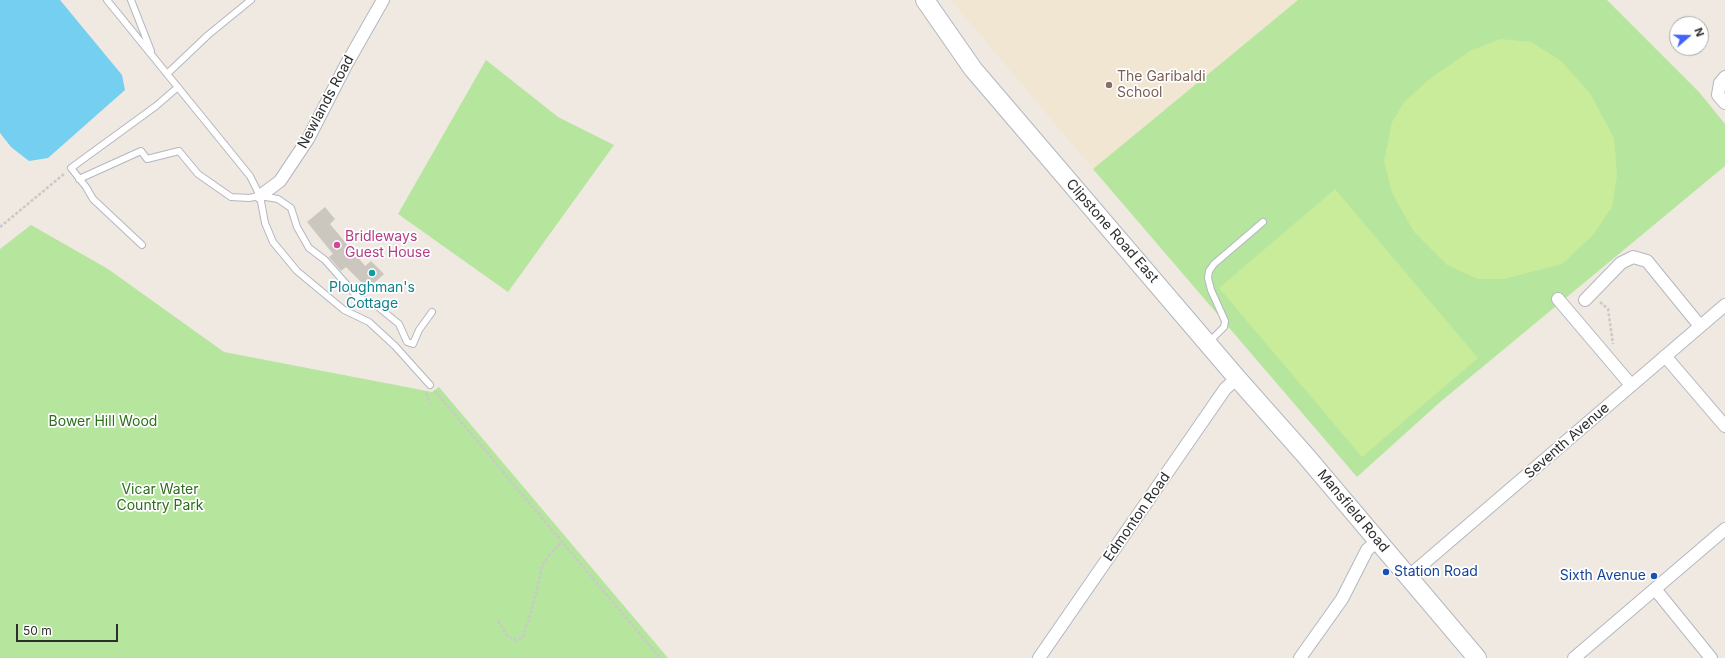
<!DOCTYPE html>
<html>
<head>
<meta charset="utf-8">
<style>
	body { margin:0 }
	#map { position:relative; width:1725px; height:658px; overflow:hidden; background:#efe9e1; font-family:Inter,sans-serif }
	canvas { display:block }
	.north { position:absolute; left:1669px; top:16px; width:40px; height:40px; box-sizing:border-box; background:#fff; border:1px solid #ababab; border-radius:50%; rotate:70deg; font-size:11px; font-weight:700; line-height:16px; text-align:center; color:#2e2e2e }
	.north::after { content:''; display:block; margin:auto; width:14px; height:18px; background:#4264fb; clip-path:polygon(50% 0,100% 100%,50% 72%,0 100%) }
	.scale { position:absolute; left:16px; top:624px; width:102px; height:18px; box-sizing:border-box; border:2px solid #2e2e2e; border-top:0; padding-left:5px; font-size:12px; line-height:14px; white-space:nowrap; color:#2e2e2e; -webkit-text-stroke:3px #fff; paint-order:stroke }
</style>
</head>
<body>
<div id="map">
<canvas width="1725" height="658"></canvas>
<div class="north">N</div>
<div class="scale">50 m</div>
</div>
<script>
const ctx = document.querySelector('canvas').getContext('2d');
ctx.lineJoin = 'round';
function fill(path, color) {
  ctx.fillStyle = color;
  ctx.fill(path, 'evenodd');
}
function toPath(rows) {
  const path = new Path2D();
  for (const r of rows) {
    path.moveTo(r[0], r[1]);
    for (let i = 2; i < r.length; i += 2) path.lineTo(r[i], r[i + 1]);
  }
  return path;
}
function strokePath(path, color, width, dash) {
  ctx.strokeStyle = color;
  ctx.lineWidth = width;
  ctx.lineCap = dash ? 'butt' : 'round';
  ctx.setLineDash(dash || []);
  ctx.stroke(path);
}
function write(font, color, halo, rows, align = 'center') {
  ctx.font = font + ' Inter,sans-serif';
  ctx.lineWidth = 3.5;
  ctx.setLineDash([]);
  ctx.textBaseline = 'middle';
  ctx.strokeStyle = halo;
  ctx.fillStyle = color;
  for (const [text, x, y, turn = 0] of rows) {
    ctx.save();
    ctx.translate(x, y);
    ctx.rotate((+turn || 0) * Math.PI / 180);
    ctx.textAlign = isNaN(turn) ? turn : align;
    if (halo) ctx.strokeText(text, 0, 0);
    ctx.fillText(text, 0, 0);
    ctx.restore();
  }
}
const education = toPath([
	[951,0,1298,0,1093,169]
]);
const green = toPath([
	[1298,0,1607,0,1699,92,1725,124,1725,166,1439,403,1357,477,1093,169],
	[486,60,558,117,614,145,508,292,398,214],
	[31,225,108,269,224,352,432,392,439,387,668,658,0,658,0,249]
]);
const pitch = toPath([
	[1500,39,1531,42,1560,60,1590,93,1614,138,1617,175,1612,207,1593,235,1562,264,1504,279,1478,279,1447,265,1414,232,1392,193,1384,161,1392,122,1404,102,1432,77,1470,51],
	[1335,189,1478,358,1362,457,1219,288]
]);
const water = toPath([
	[0,0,60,0,122,75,125,90,48,158,29,161,11,147,0,133]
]);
const building = toPath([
	[325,207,335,219,330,224,365,266,371,261,384,274,372,285,369,282,365,286,346,267,341,271,329,257,333,254,307,222]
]);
const path = toPath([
	[0,227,64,174],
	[1600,302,1608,309,1613,344],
	[435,391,660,658],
	[426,393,430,404],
	[498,621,508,637,516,640,523,637,537,591,542,566,550,554,562,542]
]);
const lane = toPath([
	[107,0,250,176,260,196,265,223,273,242,297,271,344,310,369,322,395,346,430,385],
	[131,0,151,51],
	[167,74,208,35,251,0],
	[79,179,141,151,147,159,179,151,198,174,231,197,249,198,260,196,278,199,291,208,297,227,309,248,325,260,354,293,363,300,372,302,399,324,407,342,413,344,419,330,432,312],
	[142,245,93,199,86,187,71,168,156,106,178,87],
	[1209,342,1224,327,1225,321,1211,290,1208,278,1209,271,1214,264,1263,222]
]);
const street = toPath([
	[1725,77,1720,83,1718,95,1725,103],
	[260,196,280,181,308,139,346,65,383,0],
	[1558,299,1631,385],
	[1585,300,1621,263,1633,257,1647,261,1700,326],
	[1665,356,1725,426],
	[1409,576,1725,305],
	[1655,589,1711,658],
	[1039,658,1225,389,1237,378],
	[1300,658,1342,599,1367,550,1378,540],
	[1574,658,1725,529]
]);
const secondary = toPath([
	[925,0,973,69,1237,378,1306,456,1477,658]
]);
const markers = [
	[1109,85,4,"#8d6e63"],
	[337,245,4,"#d1479c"],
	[372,273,4,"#0f9aa8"],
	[1386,572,4,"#1a4fb4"],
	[1654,576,4,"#1a4fb4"]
];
const educationNames = [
	["The Garibaldi",1117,77],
	["School",1117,93]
];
const streetNames = [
	["Newlands Road",326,102,-62],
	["Clipstone Road East",1112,231,49],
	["Seventh Avenue",1567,441,-41],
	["Mansfield Road",1353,511,50],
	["Edmonton Road",1137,517,-55]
];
const hotelNames = [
	["Bridleways",345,237],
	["Guest House",345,253]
];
const cultureNames = [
	["Ploughman's",372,288],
	["Cottage",372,304]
];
const parkNames = [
	["Bower Hill Wood",103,422],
	["Vicar Water",160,490],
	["Country Park",160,506]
];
const transitNames = [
	["Station Road",1394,572],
	["Sixth Avenue",1646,576,"right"]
];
fill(education, '#f0e6d1');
fill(green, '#b6e59e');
fill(pitch, '#c9ec9a');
fill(water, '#75cff0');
fill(building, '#cbc7bf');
strokePath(lane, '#b4b7c1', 8);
strokePath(street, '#b4b7c1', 14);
strokePath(secondary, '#b4b7c1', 20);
strokePath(path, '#c9c9c9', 2.5, [3, 2]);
strokePath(lane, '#fff', 6);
strokePath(street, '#fff', 12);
strokePath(secondary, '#fff', 18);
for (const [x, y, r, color] of markers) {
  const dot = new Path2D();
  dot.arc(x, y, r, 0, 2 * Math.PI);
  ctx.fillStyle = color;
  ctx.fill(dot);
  strokePath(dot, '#fff', 1.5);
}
write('14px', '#785e54', '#fff', educationNames, 'left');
write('14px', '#2e2e2e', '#fff', streetNames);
write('14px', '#b23c85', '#fff', hotelNames, 'left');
write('14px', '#0d838f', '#fff', cultureNames);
write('14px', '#2c6e1b', '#fff', parkNames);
write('14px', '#164399', '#fff', transitNames, 'left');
</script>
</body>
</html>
